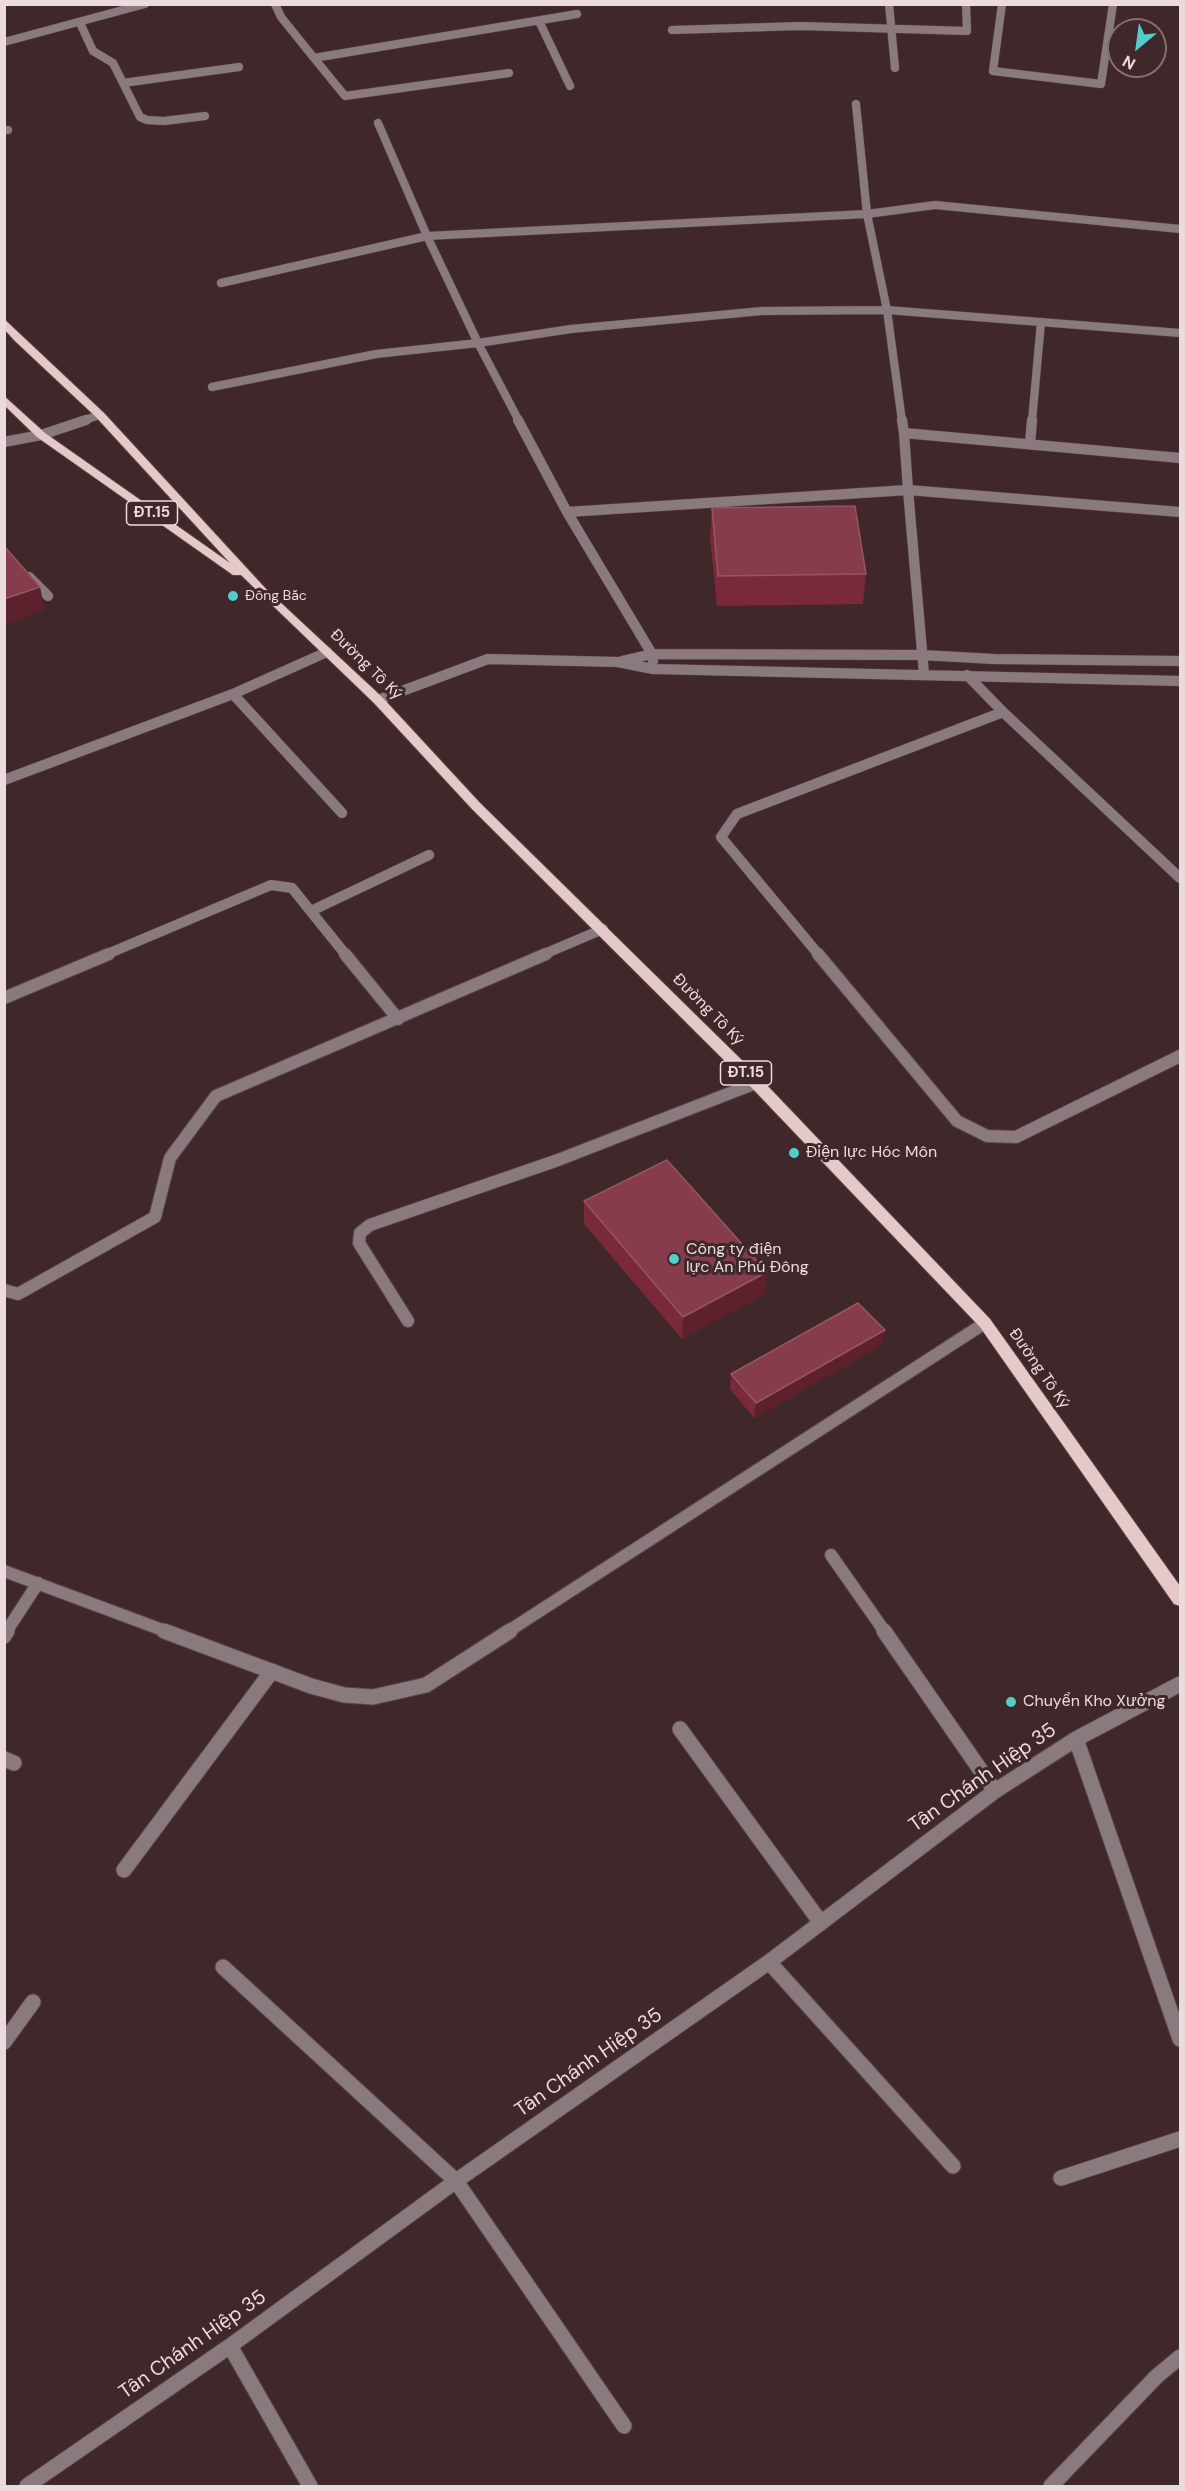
<!DOCTYPE html>
<html>
<head>
<meta charset="utf-8">
<style>
	body { margin:0 }
	#map { position:relative; width:1185px; height:2491px; overflow:hidden; background:#40272a; font-family:"DM Sans",sans-serif }
	canvas { display:block }
	.frame { position:absolute; inset:0; border:6px solid #ecdbdc; pointer-events:none }
	.north { position:absolute; left:1107px; top:18px; width:60px; height:60px; box-sizing:border-box; background:#40272a; border:2px solid #856f71; border-radius:50%; rotate:209deg; font-size:16px; font-weight:700; line-height:24px; text-align:center; color:#ecdbdc }
	.north::after { content:''; display:block; margin:auto; width:21px; height:27px; background:#53cdc9; clip-path:polygon(50% 0,100% 100%,50% 72%,0 100%) }
</style>
</head>
<body>
<div id="map">
<canvas width="1185" height="2491"></canvas>
<div class="frame"></div>
<div class="north">N</div>
</div>
<script>
const ctx = document.querySelector('canvas').getContext('2d');
ctx.lineJoin = 'round';
function toPath(rows) {
  const path = new Path2D();
  for (const r of rows) {
    path.moveTo(r[0], r[1]);
    for (let i = 2; i < r.length; i += 2) path.lineTo(r[i], r[i + 1]);
  }
  return path;
}
function strokePath(path, color, width, dash) {
  ctx.strokeStyle = color;
  ctx.lineWidth = width;
  ctx.lineCap = dash ? 'butt' : 'round';
  ctx.setLineDash(dash || []);
  ctx.stroke(path);
}
function fill(path, color) {
  ctx.fillStyle = color;
  ctx.fill(path, 'evenodd');
}
function write(font, color, halo, rows, align = 'center') {
  ctx.font = font + ' "DM Sans",sans-serif';
  ctx.lineWidth = 6;
  ctx.setLineDash([]);
  ctx.textBaseline = 'middle';
  ctx.strokeStyle = halo;
  ctx.fillStyle = color;
  for (const [text, x, y, turn = 0] of rows) {
    ctx.save();
    ctx.translate(x, y);
    ctx.rotate((+turn || 0) * Math.PI / 180);
    ctx.textAlign = isNaN(turn) ? turn : align;
    if (halo) ctx.strokeText(text, 0, 0);
    ctx.fillText(text, 0, 0);
    ctx.restore();
  }
}
const serviceFar3 = toPath([
	[80,23,93,51,113,63,123,83],
	[205,116,164,121,147,120,140,117,123,83,239,67],
	[4,130,8,130],
	[221,283,427,236,378,123],
	[212,387,376,354,478,343,571,329,762,311,887,310,1180,333],
	[519,421,478,343,427,236,867,214,856,104],
	[902,421,887,310,867,214,935,205,1180,229],
	[1032,421,1041,322]
]);
const serviceFar2 = toPath([
	[518,420,567,512,908,490,924,674],
	[902,420,904,433,1180,458],
	[904,433,908,490,1180,512],
	[1030,444,1032,420],
	[567,512,652,654,653,661],
	[29,577,48,596],
	[327,652,233,694,342,813],
	[622,661,652,654,921,655,994,659,1180,661],
	[378,700,488,659,618,662,653,669,1180,681],
	[1003,712,1180,878],
	[4,780,233,694],
	[311,911,429,855],
	[105,955,271,885,292,888,346,955],
	[542,955,603,929],
	[819,955,721,837,737,814,1003,712,967,675]
]);
const serviceFar1 = toPath([
	[345,954,398,1019],
	[818,954,957,1121,987,1136,1016,1137,1180,1056],
	[4,998,109,954],
	[4,1290,18,1294,155,1217,170,1158,216,1096,546,954],
	[408,1321,359,1243,360,1233,370,1225,558,1160,756,1083]
]);
const service = toPath([
	[223,1967,456,2181],
	[1061,2178,1180,2139]
]);
const minorFar2 = toPath([
	[275,4,281,17,314,58,577,14],
	[889,4,895,68],
	[1002,4,993,71,1101,84,1113,4],
	[539,21,570,86],
	[672,30,801,26,967,31,966,4],
	[4,42,145,4],
	[314,58,345,96,509,73]
]);
const minorFar1 = toPath([
	[831,1555,885,1632],
	[4,1571,168,1632],
	[6,1632,38,1583],
	[507,1632,985,1323]
]);
const minor = toPath([
	[164,1631,311,1686,344,1695,373,1697,426,1685,510,1631],
	[884,1631,995,1791],
	[4,1636,7,1631],
	[680,1729,821,1923],
	[1076,1739,1180,2039],
	[4,1759,14,1763],
	[124,1870,272,1671],
	[769,1962,953,2166],
	[4,2042,33,2002],
	[456,2181,624,2426],
	[230,2346,310,2486],
	[27,2486,230,2346,456,2181,769,1962,995,1791,1076,1739,1180,1684],
	[1051,2486,1157,2376,1180,2357]
]);
const tertiaryFar1 = toPath([
	[81,421,100,415]
]);
const tertiary = toPath([
	[4,442,41,435,86,420]
]);
const primary = toPath([
	[4,319,104,413,266,589,382,697,480,803,761,1079,990,1319,1180,1586,1180,1606,1174,1604,980,1327,751,1087,472,809,374,703,241,575,233,575,37,437,4,405,4,396,45,433,230,563,96,417,15,341,4,329,4,319]
]);
const wall = toPath([
	[712,508,866,574,863,604,717,606,710,538],
	[584,1201,765,1294,682,1339,584,1224],
	[882,1345,754,1418,730,1389,731,1374]
]);
const shadedWall = toPath([
	[40,587,45,610,4,625,4,599],
	[767,1272,765,1294,682,1339,683,1317],
	[885,1330,882,1345,754,1418,756,1403]
]);
const building = toPath([
	[855,506,866,574,718,576,712,508,855,506],
	[4,546,40,587,4,599,4,546],
	[667,1160,767,1272,683,1317,584,1201,667,1160],
	[858,1303,885,1330,756,1403,731,1374,858,1303]
]);
const markers = [
	[233,596,6,"#53cdc9"],
	[794,1153,6,"#53cdc9"],
	[674,1259,6,"#53cdc9"],
	[1011,1702,6,"#53cdc9"]
];
const farPoinames = [
	["Đông Bắc",245,596]
];
const shields = [
	[152,513,51],
	[746,1073,51]
];
const shieldNames = [
	["ĐT.15",152,513],
	["ĐT.15",746,1073]
];
const streetNames = [
	["Đường Tô Ký",366,665,44],
	["Đường Tô Ký",708,1010,45],
	["Đường Tô Ký",1039,1369,55]
];
const poiNames = [
	["Điện lực Hóc Môn",806,1153],
	["Công ty điện",686,1250],
	["lực An Phú Đông",686,1268],
	["Chuyển Kho Xưởng",1023,1702]
];
const nearStreetnames = [
	["Tân Chánh Hiệp 35",983,1778,-35],
	["Tân Chánh Hiệp 35",589,2063,-35],
	["Tân Chánh Hiệp 35",193,2345,-35]
];
strokePath(serviceFar3, '#5c4446', 9);
strokePath(serviceFar2, '#5c4446', 11);
strokePath(serviceFar1, '#5c4446', 14);
strokePath(service, '#5c4446', 17);
strokePath(minorFar2, '#5c4446', 9);
strokePath(minorFar1, '#5c4446', 14);
strokePath(minor, '#5c4446', 17);
strokePath(tertiaryFar1, '#5c4446', 9);
strokePath(tertiary, '#5c4446', 11);
strokePath(primary, '#5c4446', 2);
strokePath(serviceFar3, '#897b7d', 8);
strokePath(serviceFar2, '#897b7d', 10);
strokePath(serviceFar1, '#897b7d', 12);
strokePath(service, '#897b7d', 15);
strokePath(minorFar2, '#897b7d', 8);
strokePath(minorFar1, '#897b7d', 12);
strokePath(minor, '#897b7d', 15);
strokePath(tertiaryFar1, '#897b7d', 8);
strokePath(tertiary, '#897b7d', 10);
fill(primary, '#e4c8ca');
fill(wall, '#7a283b');
fill(shadedWall, '#5d202d');
fill(building, '#863c4c');
strokePath(building, '#965563', 1.5);
for (const [x, y, r, color] of markers) {
  const dot = new Path2D();
  dot.arc(x, y, r, 0, 2 * Math.PI);
  ctx.fillStyle = color;
  ctx.fill(dot);
  strokePath(dot, '#40272a', 2);
}
write('14px', '#ecdbdc', '#40272a', farPoinames, 'left');
for (const [x, y, w] of shields) {
  const box = new Path2D();
  box.roundRect(x - w / 2, y - 12, w, 24, 4.5);
  ctx.fillStyle = '#40272a';
  ctx.fill(box);
  strokePath(box, '#ecdbdc', 1.5);
}
write('bold 15px', '#ecdbdc', null, shieldNames);
write('16px', '#ecdbdc', '#40272a', streetNames);
write('16px', '#ecdbdc', '#40272a', poiNames, 'left');
write('20px', '#ecdbdc', '#40272a', nearStreetnames);
</script>
</body>
</html>
